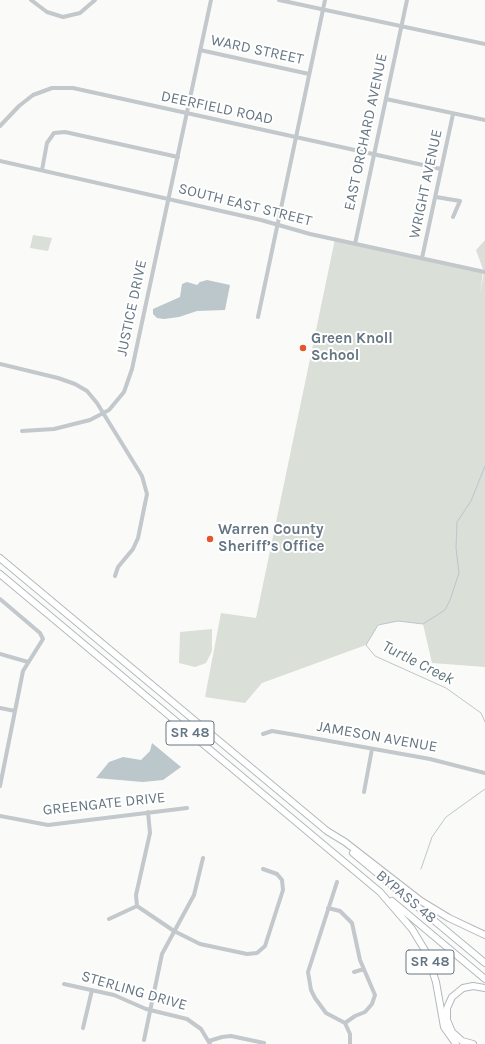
<!DOCTYPE html>
<html>
<head>
<meta charset="utf-8">
<style>
	body { margin:0 }
	canvas { display:block; background:#fafaf8 }
</style>
</head>
<body>
<canvas width="485" height="1044"></canvas>
<script>
const ctx = document.querySelector('canvas').getContext('2d');
ctx.lineJoin = 'round';
function fill(path, color) {
  ctx.fillStyle = color;
  ctx.fill(path, 'evenodd');
}
function toPath(rows) {
  const path = new Path2D();
  for (const r of rows) {
    path.moveTo(r[0], r[1]);
    for (let i = 2; i < r.length; i += 2) path.lineTo(r[i], r[i + 1]);
  }
  return path;
}
function strokePath(path, color, width, dash) {
  ctx.strokeStyle = color;
  ctx.lineWidth = width;
  ctx.lineCap = dash ? 'butt' : 'round';
  ctx.setLineDash(dash || []);
  ctx.stroke(path);
}
function write(font, color, halo, rows, align = 'center') {
  ctx.font = font + ' Karla,sans-serif';
  ctx.lineWidth = 4;
  ctx.setLineDash([]);
  ctx.textBaseline = 'middle';
  ctx.strokeStyle = halo;
  ctx.fillStyle = color;
  for (const [text, x, y, turn = 0] of rows) {
    ctx.save();
    ctx.translate(x, y);
    ctx.rotate((+turn || 0) * Math.PI / 180);
    ctx.textAlign = isNaN(turn) ? turn : align;
    if (halo) ctx.strokeText(text, 0, 0);
    ctx.fillText(text, 0, 0);
    ctx.restore();
  }
}
const green = toPath([
	[33,235,52,238,48,251,30,248],
	[335,239,483,272,480,294,484,272,476,250,485,240,485,667,432,663,423,624,398,621,378,625,366,645,262,683,245,703,205,697,221,613,256,618],
	[212,629,212,651,206,663,195,667,179,663,180,632]
]);
const water = toPath([
	[207,280,230,285,225,310,197,311,179,317,164,319,157,318,153,314,153,309,180,297,182,284,187,282,197,285,200,282],
	[152,743,181,767,163,780,143,782,96,778,109,762,123,757,141,760,150,751]
]);
const stream = toPath([
	[485,466,471,501,457,522,456,548,459,573,450,600,445,610,423,624,398,621,378,625,366,645,375,656,446,688,481,713,485,722],
	[421,869,432,837,446,817,485,789]
]);
const minor = toPath([
	[31,0,47,12,63,17,80,13,95,0],
	[279,0,485,44],
	[200,50,309,74],
	[386,99,485,120],
	[0,126,19,106,33,95,52,88,73,88,441,169],
	[0,161,261,220,310,234,485,272],
	[42,170,47,143,54,133,65,132,178,157],
	[436,197,460,201,453,217],
	[355,244,407,0],
	[422,258,453,114],
	[258,317,325,0],
	[0,364,58,378,75,384,87,391,97,403,142,476,147,494,138,538,133,549,118,567,115,576],
	[22,431,54,429,90,420,109,410,124,392,132,369,211,0],
	[0,599,40,633,43,639,23,671,0,786],
	[0,654,28,662],
	[0,708,15,711],
	[263,734,272,731,296,735,430,759,485,773],
	[364,792,372,749],
	[148,812,150,833,136,895,137,906,174,931,200,944,247,954,257,953,265,946,283,890,282,880,277,874,263,869],
	[0,816,48,825,187,808],
	[337,882,308,972,311,990,315,998,326,1013,345,1023,350,1034,350,1044],
	[328,908,340,911,352,923,360,960,375,995,372,1004,365,1012,355,1016,345,1023],
	[109,919,137,906],
	[354,972,364,969],
	[64,984,114,995,146,1009,187,1019,201,1029,210,1044],
	[83,1028,92,990],
	[144,1040,162,954,194,895,203,858],
	[209,1041,222,1037,231,1036,264,1043]
]);
const highway = toPath([
	[0,558,327,831,345,842,421,901,449,918,485,935],
	[0,574,380,892,412,929,426,952,436,982,444,1027,456,1044],
	[353,853,485,963],
	[392,901,485,979],
	[473,1044,462,1041,452,1032,447,1020,447,1008,452,997,463,988,473,986,485,988]
]);
const markers = [
	[303,348,4,"#e4572e"],
	[210,539,4,"#e4572e"]
];
const shields = [
	[190,733,48],
	[430,962,48]
];
const shieldNames = [
	["SR 48",190,733],
	["SR 48",430,962]
];
const streetNames = [
	["WARD STREET",257,50,12],
	["DEERFIELD ROAD",217,108,12],
	["EAST ORCHARD AVENUE",366,132,-78],
	["WRIGHT AVENUE",426,184,-78],
	["SOUTH EAST STREET",245,205,14],
	["JUSTICE DRIVE",132,308,-78],
	["JAMESON AVENUE",377,737,10],
	["GREENGATE DRIVE",104,804,-6],
	["BYPASS 48",406,897,40],
	["STERLING DRIVE",134,991,16]
];
const poiNames = [
	["Green Knoll",311,339],
	["School",311,356],
	["Warren County",218,530],
	["Sheriff’s Office",218,547]
];
const waterNames = [
	["Turtle Creek",418,663,27]
];
fill(green, '#dadfd7');
fill(water, '#bbc7cb');
strokePath(stream, '#bbc7cb', 1);
strokePath(highway, '#b4b9bd', 8);
strokePath(minor, '#c3c8cc', 4);
strokePath(highway, '#fff', 6);
for (const [x, y, r, color] of markers) {
  const dot = new Path2D();
  dot.arc(x, y, r, 0, 2 * Math.PI);
  ctx.fillStyle = color;
  ctx.fill(dot);
  strokePath(dot, '#fff', 1.5);
}
for (const [x, y, w] of shields) {
  const box = new Path2D();
  box.roundRect(x - w / 2, y - 12, w, 24, 3);
  ctx.fillStyle = '#fff';
  ctx.fill(box);
  strokePath(box, '#657683', 1);
}
write('bold 14px', '#657683', null, shieldNames);
write('15px', '#657683', '#fff', streetNames);
write('bold 15px', '#657683', '#fff', poiNames, 'left');
write('italic 16px', '#60757c', '#fff', waterNames);
</script>
</body>
</html>
